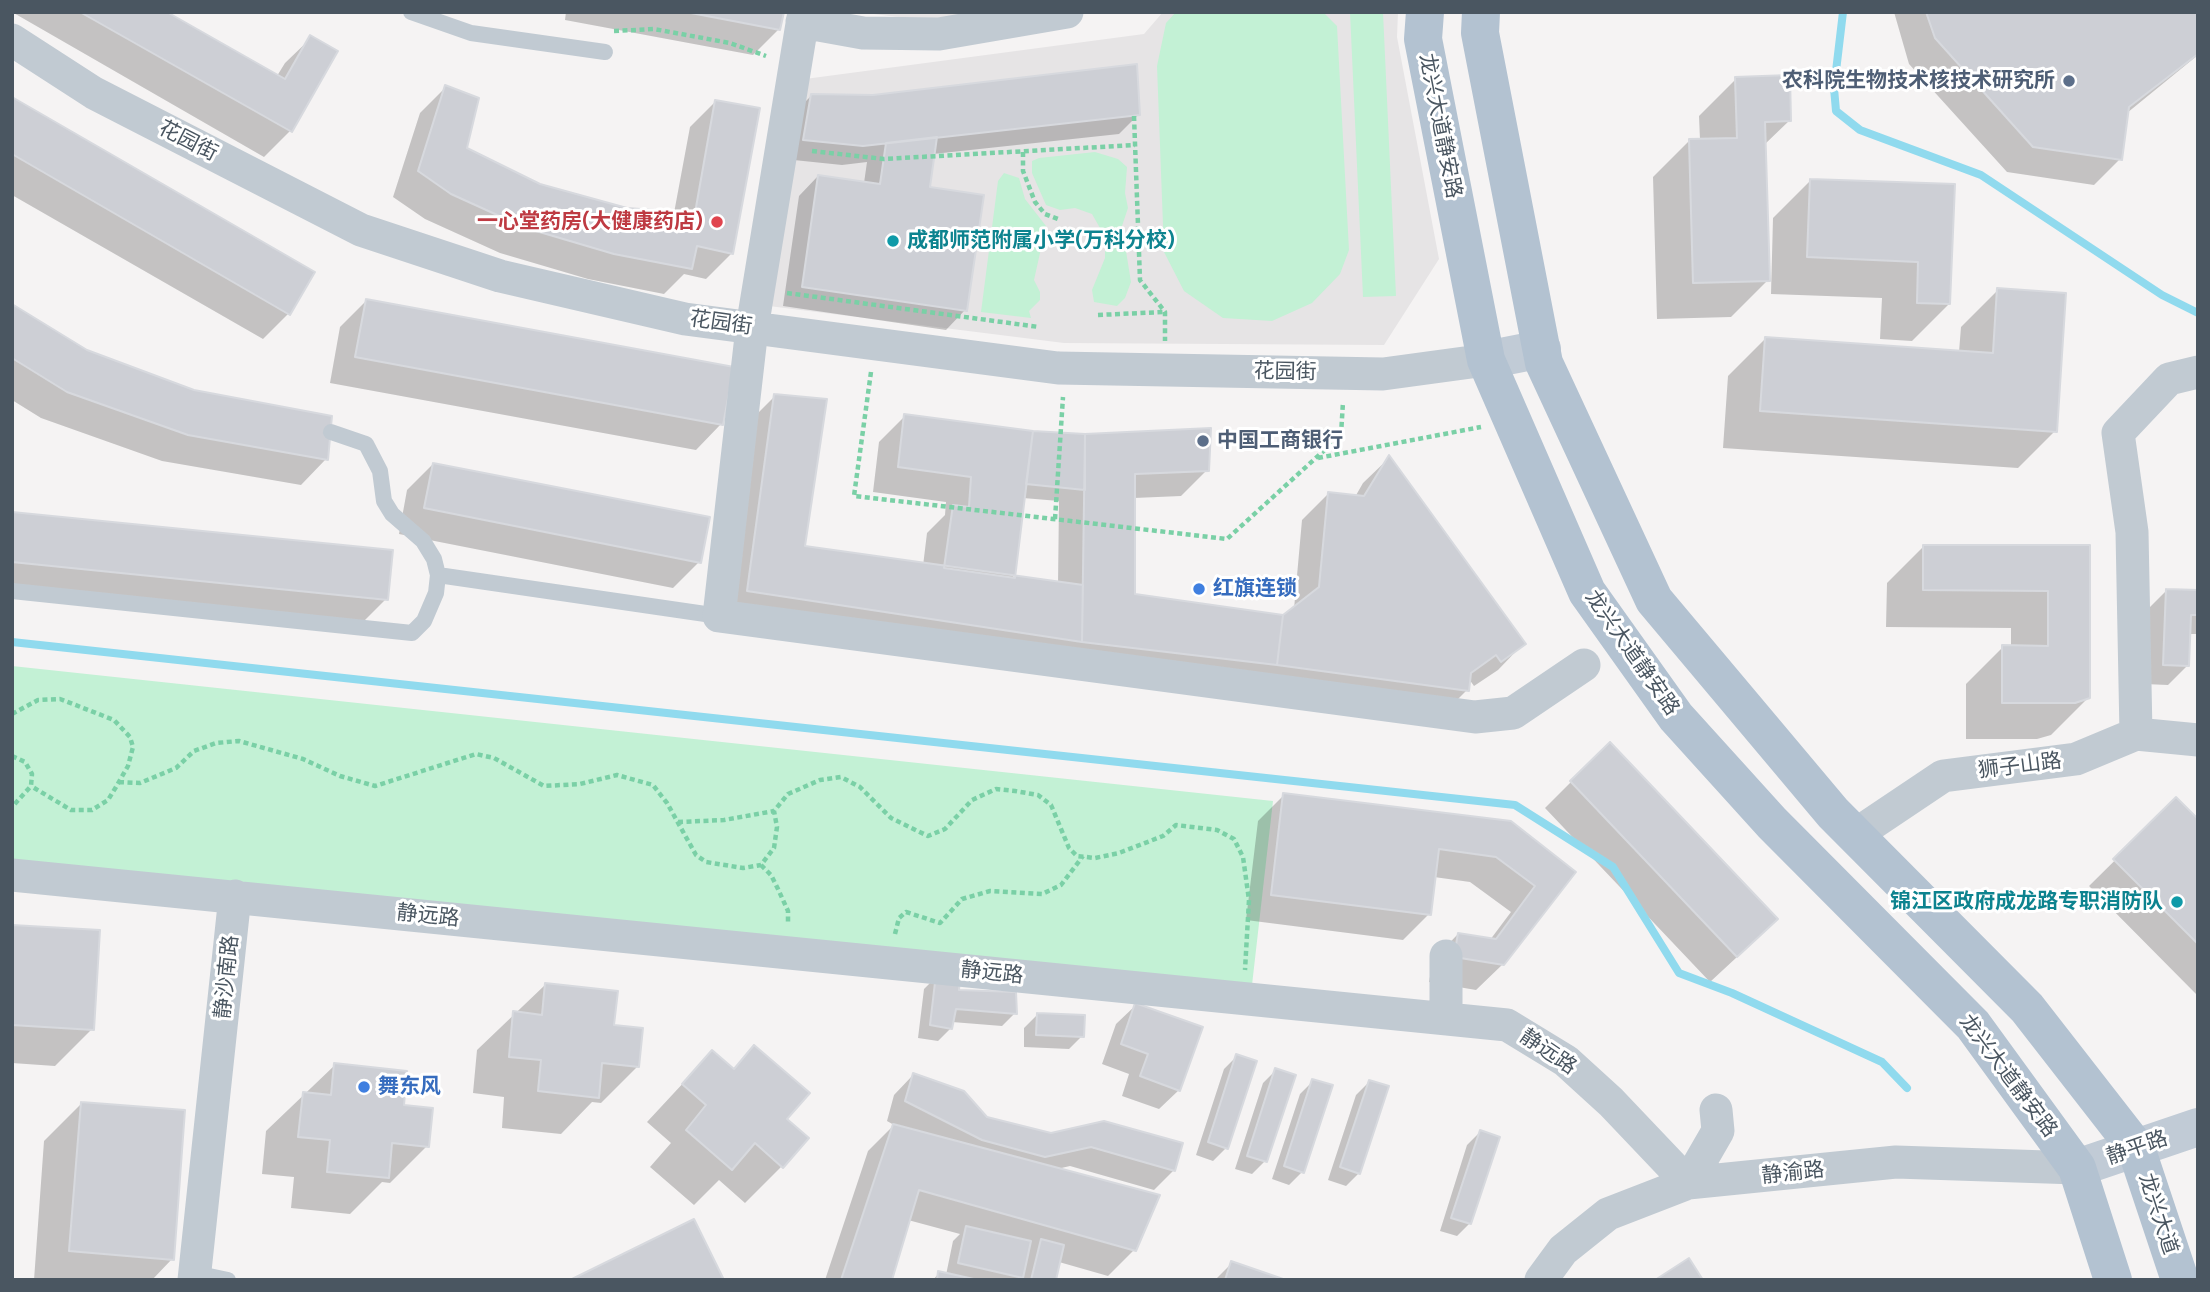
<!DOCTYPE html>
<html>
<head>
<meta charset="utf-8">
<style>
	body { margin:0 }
	#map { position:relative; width:2210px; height:1292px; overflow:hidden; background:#f5f3f3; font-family:Figtree,sans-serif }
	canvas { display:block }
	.frame { position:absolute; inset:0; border:14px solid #4a5661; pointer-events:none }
</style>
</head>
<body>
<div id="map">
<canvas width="2210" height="1292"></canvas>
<div class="frame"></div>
</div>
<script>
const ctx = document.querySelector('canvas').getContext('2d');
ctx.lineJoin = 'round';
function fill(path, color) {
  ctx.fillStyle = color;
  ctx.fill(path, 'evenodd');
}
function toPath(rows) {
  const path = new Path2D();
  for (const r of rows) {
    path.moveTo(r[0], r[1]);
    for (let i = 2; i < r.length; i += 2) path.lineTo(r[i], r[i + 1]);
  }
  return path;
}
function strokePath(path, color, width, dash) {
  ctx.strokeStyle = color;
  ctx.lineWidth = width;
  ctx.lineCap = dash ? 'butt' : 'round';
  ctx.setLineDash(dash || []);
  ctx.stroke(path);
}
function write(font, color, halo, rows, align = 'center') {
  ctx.font = font + ' Figtree,"Noto Sans SC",sans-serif';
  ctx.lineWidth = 6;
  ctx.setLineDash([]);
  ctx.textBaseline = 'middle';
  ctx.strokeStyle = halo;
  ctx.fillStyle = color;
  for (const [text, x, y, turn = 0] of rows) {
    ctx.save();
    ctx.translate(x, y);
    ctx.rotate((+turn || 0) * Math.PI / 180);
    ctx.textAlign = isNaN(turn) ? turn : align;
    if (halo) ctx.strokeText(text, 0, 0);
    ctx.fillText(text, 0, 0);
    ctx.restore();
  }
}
const education = toPath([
	[858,12,985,12,938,22],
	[1163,12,1398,12,1397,37,1439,259,1384,345,1064,343,769,306,805,79,1144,34]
]);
const green = toPath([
	[1176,12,1323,12,1337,26,1349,250,1340,274,1312,303,1272,321,1223,318,1184,291,1164,252,1157,66,1166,23],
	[1350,12,1383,12,1396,296,1363,297],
	[1095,152,1118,159,1127,167,1125,193,1128,208,1122,226,1131,282,1125,298,1117,306,1094,302,1092,290,1105,258,1105,245,1100,228,1092,214,1075,208,1060,210,1046,205,1032,173,1032,161,1039,158],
	[1004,173,1019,178,1025,199,1046,226,1034,280,1040,292,1040,300,1029,311,1031,318,981,312,998,181],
	[12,666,1273,801,1252,985,12,861]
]);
const shadow = toPath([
	[12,12,164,12,277,76,285,63,311,38,335,51,290,131,264,157],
	[566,12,782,12,779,29,753,55,565,20],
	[1894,12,2198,12,2198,55,2127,113,2120,159,2094,185,2007,172,1909,64],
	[1736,79,1790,120,1764,145,1768,280,1731,317,1657,319,1653,177,1690,140,1700,140,1699,116],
	[446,87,465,149,539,186,627,210,674,213,690,127,716,101,732,253,706,279,684,274,664,294,588,279,500,253,425,219,393,197,420,113],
	[811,96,1139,114,1119,134,933,154,928,189,965,310,946,330,783,306,799,196,818,176,864,183,867,162,842,165,784,159,792,115],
	[12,99,289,313,263,339,12,195],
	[1810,181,1953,186,1949,304,1912,341,1880,339,1882,298,1771,294,1773,218],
	[1998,290,2055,431,2018,468,1723,448,1728,376,1765,339,1959,352,1961,327],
	[366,301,721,424,696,450,330,383,340,327],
	[12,306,86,351,326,459,301,485,162,461,41,418,12,400],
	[775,396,803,548,923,566,927,533,945,515,946,502,873,492,879,442,905,416,1207,470,1181,496,1134,498,1134,596,1283,617,1294,609,1302,520,1328,494,1355,497,1363,483,1389,458,1523,644,1498,670,1474,686,1469,679,1467,690,1441,716,722,617,749,422],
	[1023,498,1059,501,1058,585,1013,580],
	[433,464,699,562,673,588,399,534,407,490],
	[12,513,386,599,360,625,12,590],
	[2198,534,2198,575,2196,575],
	[1924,546,2089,547,2088,698,2051,735,2037,739,1966,739,1966,684,2003,647,2011,647,2011,628,1886,627,1887,583],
	[2166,591,2198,592,2198,634,2189,634,2188,665,2168,685,2144,684,2147,610],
	[1571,782,1750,945,1710,982,1545,808],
	[1284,795,1574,872,1503,964,1476,990,1429,982,1433,960,1458,934,1490,940,1511,912,1470,882,1434,877,1429,914,1403,940,1246,920,1258,821],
	[2176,800,2198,822,2198,996,2089,886],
	[12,927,92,1029,55,1066,12,1063],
	[937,976,957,992,1015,1013,1002,1026,952,1022,951,1028,938,1041,918,1038,924,989],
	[545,985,612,1026,638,1066,601,1103,592,1102,561,1134,502,1128,504,1097,473,1093,477,1050],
	[1136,1005,1179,1090,1159,1109,1122,1096,1129,1074,1102,1064,1116,1024],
	[1037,1015,1082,1036,1069,1049,1024,1047,1024,1028],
	[754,1047,785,1119,782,1166,745,1203,719,1180,694,1205,650,1167,671,1143,647,1122,712,1052,732,1070],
	[1237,1056,1226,1148,1213,1161,1196,1155,1224,1069],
	[335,1065,402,1107,427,1146,390,1183,382,1182,350,1214,291,1208,294,1177,262,1174,266,1131],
	[1276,1070,1265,1161,1252,1174,1235,1169,1263,1083],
	[913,1075,986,1119,1174,1170,1154,1190,1070,1166,1057,1169,1134,1250,1108,1276,1059,1262,1055,1280,1022,1280,1024,1274,1018,1280,933,1280,939,1273,946,1275,953,1241,960,1234,908,1220,890,1280,825,1280,868,1151,894,1125,887,1121,894,1095],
	[1313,1081,1302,1172,1289,1185,1272,1179,1300,1094],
	[1369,1082,1359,1173,1346,1186,1328,1180,1356,1095],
	[81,1104,172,1259,152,1280,34,1280,44,1141],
	[1480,1132,1470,1223,1457,1236,1440,1231,1467,1145],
	[1232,1263,1280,1280,1215,1280]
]);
const stream = toPath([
	[1843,12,1834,88,1836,111,1860,130,1981,175,2162,295,2198,313],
	[12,642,1515,805,1613,867,1679,973,1732,993,1882,1062,1907,1088]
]);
const building = toPath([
	[80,12,167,12,285,79,310,35,338,51,292,132,80,12],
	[686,12,784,12,780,30,686,12],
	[1926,12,2198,12,2198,54,2129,107,2122,160,2033,147,1935,38,1926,12],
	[1137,64,1140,115,863,146,803,140,811,94,873,95,1137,64],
	[1790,75,1791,121,1765,122,1770,281,1693,283,1689,139,1737,138,1735,77,1790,75],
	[445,85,479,98,467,148,540,184,627,208,695,213,715,100,760,108,733,254,697,246,692,269,614,254,526,228,451,194,418,171,445,85],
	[12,97,315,272,290,315,12,154,12,97],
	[937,137,930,187,984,195,967,311,802,287,818,175,880,184,886,143,937,137],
	[1810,179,1955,184,1950,304,1917,303,1918,262,1807,257,1810,179],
	[1997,288,2066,293,2057,432,1760,411,1765,337,1993,353,1997,288],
	[366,299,734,367,723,425,355,357,366,299],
	[12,304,87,350,194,390,332,416,328,460,188,435,67,392,12,358,12,304],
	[774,394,827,399,805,546,1083,585,1082,642,747,591,774,394],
	[904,414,1033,431,1015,578,944,568,953,505,969,507,971,477,898,467,904,414],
	[1211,428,1209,471,1135,474,1135,594,1283,615,1277,665,1082,642,1085,434,1211,428],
	[1033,431,1085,434,1085,490,1026,484,1033,431],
	[1389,455,1526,644,1501,662,1496,655,1471,673,1469,691,1277,665,1283,615,1319,587,1328,492,1364,496,1389,455],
	[433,463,710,517,701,563,424,508,433,463],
	[12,512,393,550,388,600,12,562,12,512],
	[1923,545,2090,545,2090,698,2075,703,2002,703,2002,645,2048,646,2048,591,1923,590,1923,545],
	[2166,589,2198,590,2198,615,2191,615,2189,666,2163,665,2166,589],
	[1610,742,1778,919,1737,957,1570,781,1610,742],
	[1283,793,1511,821,1576,872,1504,965,1454,957,1458,933,1496,939,1535,886,1496,857,1439,849,1431,915,1271,895,1283,793],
	[2176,797,2198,819,2198,944,2113,859,2176,797],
	[12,925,100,930,94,1030,12,1025,12,925],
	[936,974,960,977,959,990,1016,992,1017,1014,956,1009,952,1029,930,1025,936,974],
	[545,983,618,991,614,1025,643,1028,639,1067,602,1063,599,1098,538,1091,541,1060,509,1057,513,1011,542,1015,545,983],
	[1135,1003,1203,1027,1180,1091,1140,1076,1148,1054,1121,1044,1135,1003],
	[1037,1013,1085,1015,1084,1037,1036,1035,1037,1013],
	[754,1045,810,1093,787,1119,809,1138,783,1168,755,1143,732,1170,686,1130,706,1105,682,1084,712,1050,734,1069,754,1045],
	[1236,1054,1257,1061,1228,1149,1208,1142,1236,1054],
	[334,1063,407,1071,404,1105,433,1108,429,1147,392,1143,389,1178,327,1172,330,1140,298,1137,303,1092,331,1095,334,1063],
	[1275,1068,1296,1075,1267,1162,1247,1156,1275,1068],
	[913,1073,964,1091,987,1117,1051,1133,1104,1121,1183,1143,1175,1171,1091,1147,1045,1157,982,1140,905,1101,913,1073],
	[1312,1079,1333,1085,1304,1173,1284,1166,1312,1079],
	[1369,1080,1389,1086,1360,1174,1340,1167,1369,1080],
	[81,1102,185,1110,174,1260,69,1251,81,1102],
	[893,1124,1160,1195,1136,1251,919,1190,892,1280,841,1280,893,1124],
	[1480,1130,1500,1137,1471,1224,1451,1218,1480,1130],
	[694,1219,724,1280,570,1280,694,1219],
	[966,1226,1031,1241,1023,1278,958,1263,966,1226],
	[1041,1239,1064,1245,1056,1280,1031,1280,1041,1239],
	[1689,1258,1703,1280,1655,1280,1689,1258],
	[1231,1261,1286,1280,1225,1280,1231,1261],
	[938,1271,978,1280,937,1280,938,1271]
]);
const path = toPath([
	[614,31,654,29,730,43,766,56],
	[1134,116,1140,280,1165,312,1165,341],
	[812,151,884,159,1135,145],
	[1023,152,1023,171,1035,202,1045,214,1058,219],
	[787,293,1039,327],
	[1098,315,1164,312],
	[871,372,854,496,1227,539,1341,435,1343,402],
	[1318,458,1481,427],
	[1055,519,1063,397],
	[12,714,38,700,60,699,114,720,130,737,133,747,128,766,116,787,108,800,92,810,71,810,31,786],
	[12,756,25,762,32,774,31,786,12,807],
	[119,782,140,783,176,768,194,751,216,743,239,741,303,759,340,776,375,786,476,754,494,758,544,786,580,784,617,775,653,785,667,803,696,855,706,862,743,868,761,865,774,848,777,827,774,811,788,794,820,780,841,777,860,787,891,818,928,836,945,829,972,800,996,789,1015,791,1038,795,1051,805,1069,848,1077,856,1095,858,1119,853,1163,836,1176,825,1217,830,1234,839,1243,857,1249,900,1245,970],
	[678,822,724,820,774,811],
	[761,865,771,875,778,889,788,911,788,923],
	[895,934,899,918,906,912,940,923,962,899,990,891,1042,894,1061,885,1083,856]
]);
const lane = toPath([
	[411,12,471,33,605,52],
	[438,575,719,616],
	[12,591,412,633,424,621,436,593,438,575,434,559,423,541,392,514,384,501,380,471,366,444,331,432],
	[195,1273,228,1280]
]);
const street = toPath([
	[804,12,752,328,719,616,1475,717,1513,713,1584,665],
	[802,22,863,33,939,34,1067,12],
	[12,40,94,93,361,230,500,276,685,319,1058,368,1383,374,1486,360],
	[2136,734,2132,532,2118,433,2169,379,2198,372],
	[1855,835,1943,776,2076,759,2136,734,2198,740],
	[12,875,1507,1025,1566,1061,1611,1102,1688,1183,1718,1131,1716,1110],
	[1446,1019,1446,956],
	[194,1280,235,896],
	[1541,1280,1563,1250,1608,1214,1688,1183,1896,1162,2077,1168]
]);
const secondary = toPath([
	[1486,360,1542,349],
	[2077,1168,2198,1127]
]);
const primary = toPath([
	[1425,12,1423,39,1486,360,1587,592,1676,717,1772,823,1973,1025,2077,1168,2113,1280],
	[1481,12,1480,33,1544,363,1654,600,1833,813,2027,1008,2136,1148,2180,1280]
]);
const markers = [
	[2069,81,7,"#5c6f8a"],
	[717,222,7,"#e0444e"],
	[893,241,7,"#0f9aa8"],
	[1203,441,7,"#5c6f8a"],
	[1199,589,7,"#3f7fe0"],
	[2177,902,7,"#0f9aa8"],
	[364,1087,7,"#3f7fe0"]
];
const serviceNames = [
	["农科院生物技术核技术研究所",2055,81],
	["中国工商银行",1217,441,"left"]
];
const streetNames = [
	["龙兴大道静安路",1440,126,79],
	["花园街",188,141,27],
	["花园街",721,323,8],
	["花园街",1285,372,1],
	["龙兴大道静安路",1632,653,55],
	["狮子山路",2020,766,-7],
	["静远路",428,916,6],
	["静远路",992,973,6],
	["静沙南路",227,977,-84],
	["静远路",1548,1052,34],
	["龙兴大道静安路",2008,1076,53],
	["静平路",2137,1148,-19],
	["静渝路",1793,1173,-6],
	["龙兴大道",2158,1214,72]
];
const healthNames = [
	["一心堂药房(大健康药店)",703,222]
];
const cultureNames = [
	["成都师范附属小学(万科分校)",907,241],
	["锦江区政府成龙路专职消防队",2163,902,"right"]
];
const shopNames = [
	["红旗连锁",1213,589],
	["舞东风",378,1087]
];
fill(education, '#e6e4e5');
fill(green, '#c3f1d5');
fill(shadow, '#0003');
strokePath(stream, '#90daee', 8);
fill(building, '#cdcfd5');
strokePath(building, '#d7d9de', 2);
strokePath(path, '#7ad0a6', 4.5, [5, 3.5]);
strokePath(lane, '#c1cad2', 16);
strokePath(street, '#c1cad2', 33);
strokePath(secondary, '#c1cbd6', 38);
strokePath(primary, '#b3c2d1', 38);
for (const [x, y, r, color] of markers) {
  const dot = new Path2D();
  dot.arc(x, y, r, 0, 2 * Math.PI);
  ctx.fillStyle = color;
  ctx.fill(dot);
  strokePath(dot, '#fff', 2.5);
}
write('bold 21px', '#4e5e75', '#fff', serviceNames, 'right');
write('21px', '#4a5661', '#fff', streetNames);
write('bold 21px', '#be3a42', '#fff', healthNames, 'right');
write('bold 21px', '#0d838f', '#fff', cultureNames, 'left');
write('bold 21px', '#366cbe', '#fff', shopNames, 'left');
</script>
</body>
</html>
